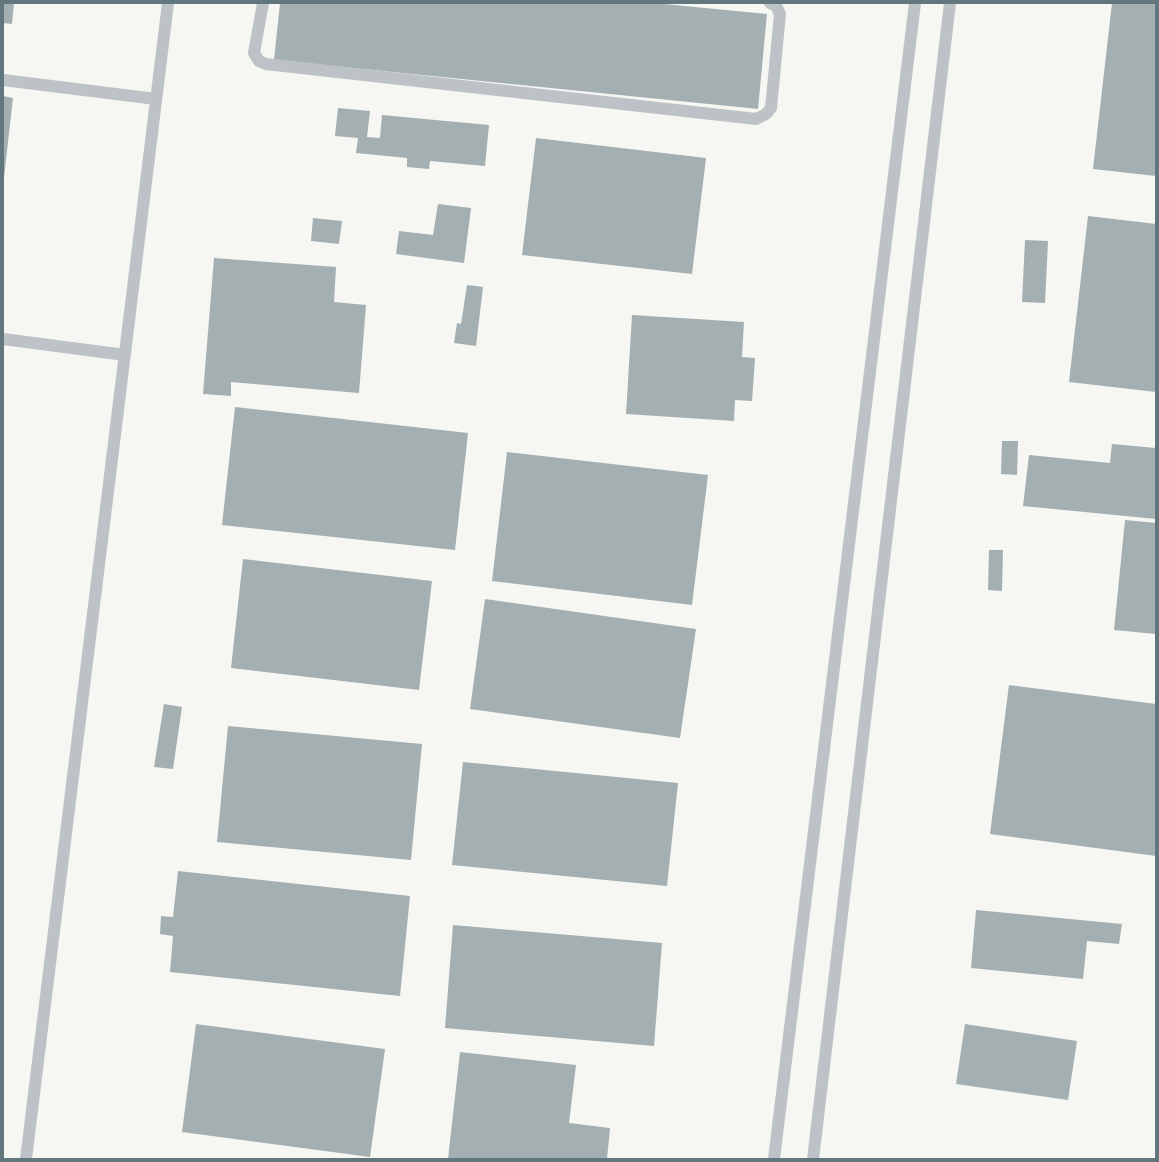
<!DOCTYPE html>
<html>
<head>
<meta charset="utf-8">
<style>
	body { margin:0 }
	#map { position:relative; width:1159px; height:1162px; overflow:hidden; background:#f6f6f3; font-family:Helvetica,sans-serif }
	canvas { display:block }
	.frame { position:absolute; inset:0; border:4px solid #62767d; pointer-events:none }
</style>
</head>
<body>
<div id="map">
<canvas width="1159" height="1162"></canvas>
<div class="frame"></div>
</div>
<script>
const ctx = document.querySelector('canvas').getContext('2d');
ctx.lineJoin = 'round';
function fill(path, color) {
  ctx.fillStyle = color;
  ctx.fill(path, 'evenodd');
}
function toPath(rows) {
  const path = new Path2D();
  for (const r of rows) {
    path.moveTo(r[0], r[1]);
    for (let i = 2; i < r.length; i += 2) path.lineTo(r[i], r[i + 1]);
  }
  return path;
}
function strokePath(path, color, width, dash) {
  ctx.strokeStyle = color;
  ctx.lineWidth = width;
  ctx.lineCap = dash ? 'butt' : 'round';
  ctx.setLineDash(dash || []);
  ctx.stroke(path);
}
const building = toPath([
	[3,3,14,3,12,24,3,23],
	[280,3,654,3,767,14,758,109,274,60],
	[1112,3,1156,3,1156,176,1093,169],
	[3,96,13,98,4,178,3,178],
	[338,108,370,111,367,137,380,138,382,115,489,125,485,166,430,161,429,169,407,167,407,158,356,153,358,138,335,136],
	[536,138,706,158,692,274,522,255],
	[438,204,471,208,464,263,396,254,399,231,433,235],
	[1088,216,1156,224,1156,392,1069,382],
	[313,218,342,221,339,244,311,241],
	[1025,240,1048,241,1045,303,1022,302],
	[214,258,336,267,334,302,366,305,359,393,231,382,231,396,203,394],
	[467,285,483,287,476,346,454,343,457,323,461,324],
	[632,315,744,322,742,357,755,358,752,401,735,400,734,421,626,414],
	[235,407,468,433,455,550,222,525],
	[1002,441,1018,441,1017,475,1001,474],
	[1112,444,1156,448,1156,519,1023,506,1029,455,1110,463],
	[507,452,708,475,692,605,492,581],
	[1125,520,1156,523,1156,634,1114,630],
	[989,550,1003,550,1002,591,988,590],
	[243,559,432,581,419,690,231,668],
	[485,599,696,629,680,738,470,709],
	[1009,685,1156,704,1156,856,990,834],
	[164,704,182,707,173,769,154,767],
	[228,726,422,744,411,860,217,842],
	[463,762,678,783,667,886,452,865],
	[178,871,410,896,400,996,170,972,173,936,160,934,161,916,173,917],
	[976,910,1122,924,1119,944,1087,941,1083,979,971,968],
	[453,925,662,943,654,1046,445,1028],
	[196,1024,385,1049,370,1157,182,1132],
	[965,1024,1077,1041,1068,1100,956,1084],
	[460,1052,576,1065,569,1123,610,1128,607,1159,448,1159]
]);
const lane = toPath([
	[263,3,254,53,259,61,266,64,756,119,766,114,771,108,780,14,776,6,770,3],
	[3,80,156,99],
	[3,339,125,355],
	[26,1159,168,3],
	[774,1159,915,3],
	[813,1159,950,3]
]);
fill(building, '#a4afb2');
strokePath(lane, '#bcc2c5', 12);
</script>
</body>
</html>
